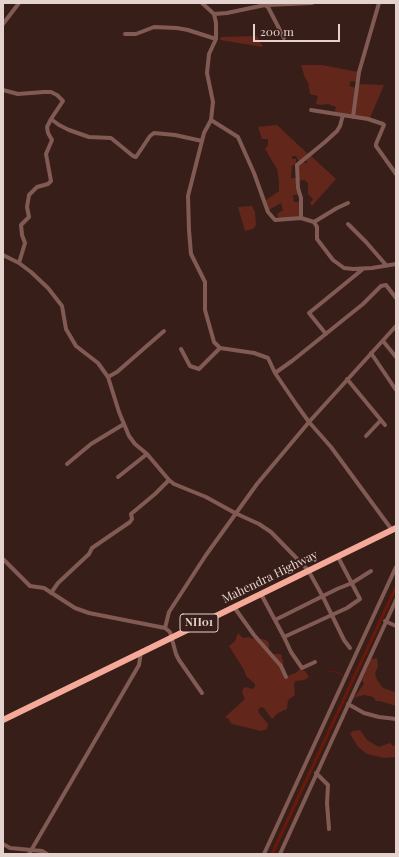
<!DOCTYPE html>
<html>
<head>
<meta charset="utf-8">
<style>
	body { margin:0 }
	#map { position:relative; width:399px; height:857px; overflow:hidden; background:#371e18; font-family:"Playfair Display",serif }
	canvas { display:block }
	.frame { position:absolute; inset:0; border:4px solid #e4d2ce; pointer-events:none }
	.scale { position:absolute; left:253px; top:24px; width:87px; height:18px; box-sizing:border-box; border:2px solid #e4d2ce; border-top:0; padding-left:5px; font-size:12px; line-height:14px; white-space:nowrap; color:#e4d2ce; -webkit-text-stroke:3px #371e18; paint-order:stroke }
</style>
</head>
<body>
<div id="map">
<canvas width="399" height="857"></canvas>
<div class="frame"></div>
<div class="scale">200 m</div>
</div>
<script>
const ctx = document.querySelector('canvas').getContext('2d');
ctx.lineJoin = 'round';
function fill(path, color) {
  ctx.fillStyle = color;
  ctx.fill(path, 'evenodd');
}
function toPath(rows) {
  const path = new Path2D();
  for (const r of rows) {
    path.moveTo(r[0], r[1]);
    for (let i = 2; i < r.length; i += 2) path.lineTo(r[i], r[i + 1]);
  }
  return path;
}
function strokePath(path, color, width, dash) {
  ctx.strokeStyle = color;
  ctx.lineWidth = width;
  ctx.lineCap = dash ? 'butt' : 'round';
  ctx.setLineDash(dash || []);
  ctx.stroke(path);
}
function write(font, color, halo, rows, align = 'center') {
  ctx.font = font + ' "Playfair Display",serif';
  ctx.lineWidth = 4;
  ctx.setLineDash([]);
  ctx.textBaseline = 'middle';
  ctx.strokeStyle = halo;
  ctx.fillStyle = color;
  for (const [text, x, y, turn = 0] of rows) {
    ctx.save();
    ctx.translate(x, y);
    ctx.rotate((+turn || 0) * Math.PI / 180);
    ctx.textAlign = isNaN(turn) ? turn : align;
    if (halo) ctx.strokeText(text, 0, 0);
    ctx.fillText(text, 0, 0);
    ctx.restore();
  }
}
const green = toPath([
	[257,36,263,47,220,40,221,37],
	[301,65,322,65,358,72,358,82,351,81,349,86,357,88,353,116,334,114,336,107,328,104,321,105,316,104,318,96,310,94,308,82,305,78],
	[359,84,384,85,370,118,354,116],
	[277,125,308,154,299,162,296,156,292,156,292,159,296,159,296,164,292,166,291,178,297,178,298,195,293,195,294,202,299,202,299,217,279,220,277,214,283,210,281,203,269,210,266,200,279,191,279,181,277,169,265,149,268,145,268,139,262,139,258,127],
	[310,155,336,179,312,206,310,203,313,199,308,194,308,183,304,180,298,181,299,164,303,160,306,164,307,162,304,159],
	[252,206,255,212,256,225,253,229,245,231,238,207],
	[238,633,243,638,249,637,252,639,256,637,258,639,262,639,266,640,269,643,269,650,272,654,281,654,283,661,283,670,285,669,287,676,296,673,300,669,305,671,309,677,304,680,295,681,294,684,295,695,288,700,287,709,278,713,272,719,264,708,261,707,258,710,259,713,268,724,267,729,261,731,232,724,229,721,230,720,225,717,245,699,242,692,243,689,245,687,252,689,255,687,255,684,246,676,244,670,229,646,235,641],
	[377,658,378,666,375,674,377,680,383,688,395,692,396,691,396,706,380,701,376,701,373,697,364,695,356,697,352,700,364,684,362,680,371,659],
	[360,730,367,740,379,747,387,744,390,743,393,746,396,745,396,757,384,758,367,754,358,747,350,734,353,731]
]);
const stream = toPath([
	[329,672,335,671,343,676],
	[351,677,354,678]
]);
const canal = toPath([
	[272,854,396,587]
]);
const minor = toPath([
	[202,3,214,14,216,23,216,39,209,54,207,73,213,102,211,120,204,133,188,196,189,230,191,254,205,282,205,310,214,342,220,348,254,353,268,358,275,373,296,404,309,422,331,447,392,530],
	[266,5,312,3],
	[214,14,227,13,265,5,268,7,284,38],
	[3,24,19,3],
	[125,34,136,34,154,27,177,28,188,30,216,39],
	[3,90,18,94,44,92,51,92,57,95,63,101,51,119,47,127,48,133,52,140,46,154,51,181,48,184,37,187,29,195,27,207,29,217,21,225,22,235,25,243,19,263],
	[311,110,368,119,383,124,384,125,376,144,376,146,396,174],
	[353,117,359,72,379,3],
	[51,119,59,125,69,130,89,137,111,138,133,156,136,157,150,136,154,133,175,135,202,141],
	[211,120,238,137,254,173,268,212,275,220,301,218,314,222,317,227,317,239,333,260,344,268,353,269,372,268,396,264],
	[301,218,301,198,298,188,297,165,325,142,337,131,340,126,343,115],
	[314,222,337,208,348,203],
	[348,224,366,242,386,265],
	[3,255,19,263,31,272,48,288,62,306,66,329,76,346,98,363,108,377,119,412,129,436,135,444,147,454,169,480,174,484,206,497,235,513,259,524,271,532,308,570,323,597,344,640,350,648],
	[326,334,309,313,363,269],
	[383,341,396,357],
	[181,349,190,366,199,369,220,348],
	[371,353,396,390],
	[275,373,292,361,363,304,381,286,386,285,396,298],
	[108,377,117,372,164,331],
	[347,379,385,425],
	[366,436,381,420],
	[67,464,91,444,124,424],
	[118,477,147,454],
	[3,559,30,586,44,588,75,608,89,613,165,628,170,632,176,654,179,660,202,693],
	[51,593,58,583,89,554,92,548,130,522,132,519,131,514,155,494,169,480],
	[261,594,284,637,291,652,302,668,315,662],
	[234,607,254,635,281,666,286,677],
	[275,620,337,589,352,583,371,571],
	[385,621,396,626],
	[165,628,169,612,206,555,257,484,309,422,396,326],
	[284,637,347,608,360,599,338,557],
	[348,704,364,713,379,717,396,719],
	[316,773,328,785,327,803,329,829],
	[3,844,10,848,42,851,47,854],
	[29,854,139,665,141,652],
	[264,854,396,567],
	[280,854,396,600]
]);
const highway = toPath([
	[3,720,396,528]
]);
const shields = [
	[199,623,38]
];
const shieldNames = [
	["NH01",199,623]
];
const streetNames = [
	["Mahendra Highway",270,577,-26]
];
fill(green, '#62261b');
strokePath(stream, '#69180a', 1);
strokePath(canal, '#69180a', 3);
strokePath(minor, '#815b53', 4);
strokePath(highway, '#f5a999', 6);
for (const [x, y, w] of shields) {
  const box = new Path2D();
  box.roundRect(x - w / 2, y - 9, w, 18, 3);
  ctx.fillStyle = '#371e18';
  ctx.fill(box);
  strokePath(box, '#e4d2ce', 1);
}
write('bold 11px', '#e4d2ce', null, shieldNames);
write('12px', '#e4d2ce', '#371e18', streetNames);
</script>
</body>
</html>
